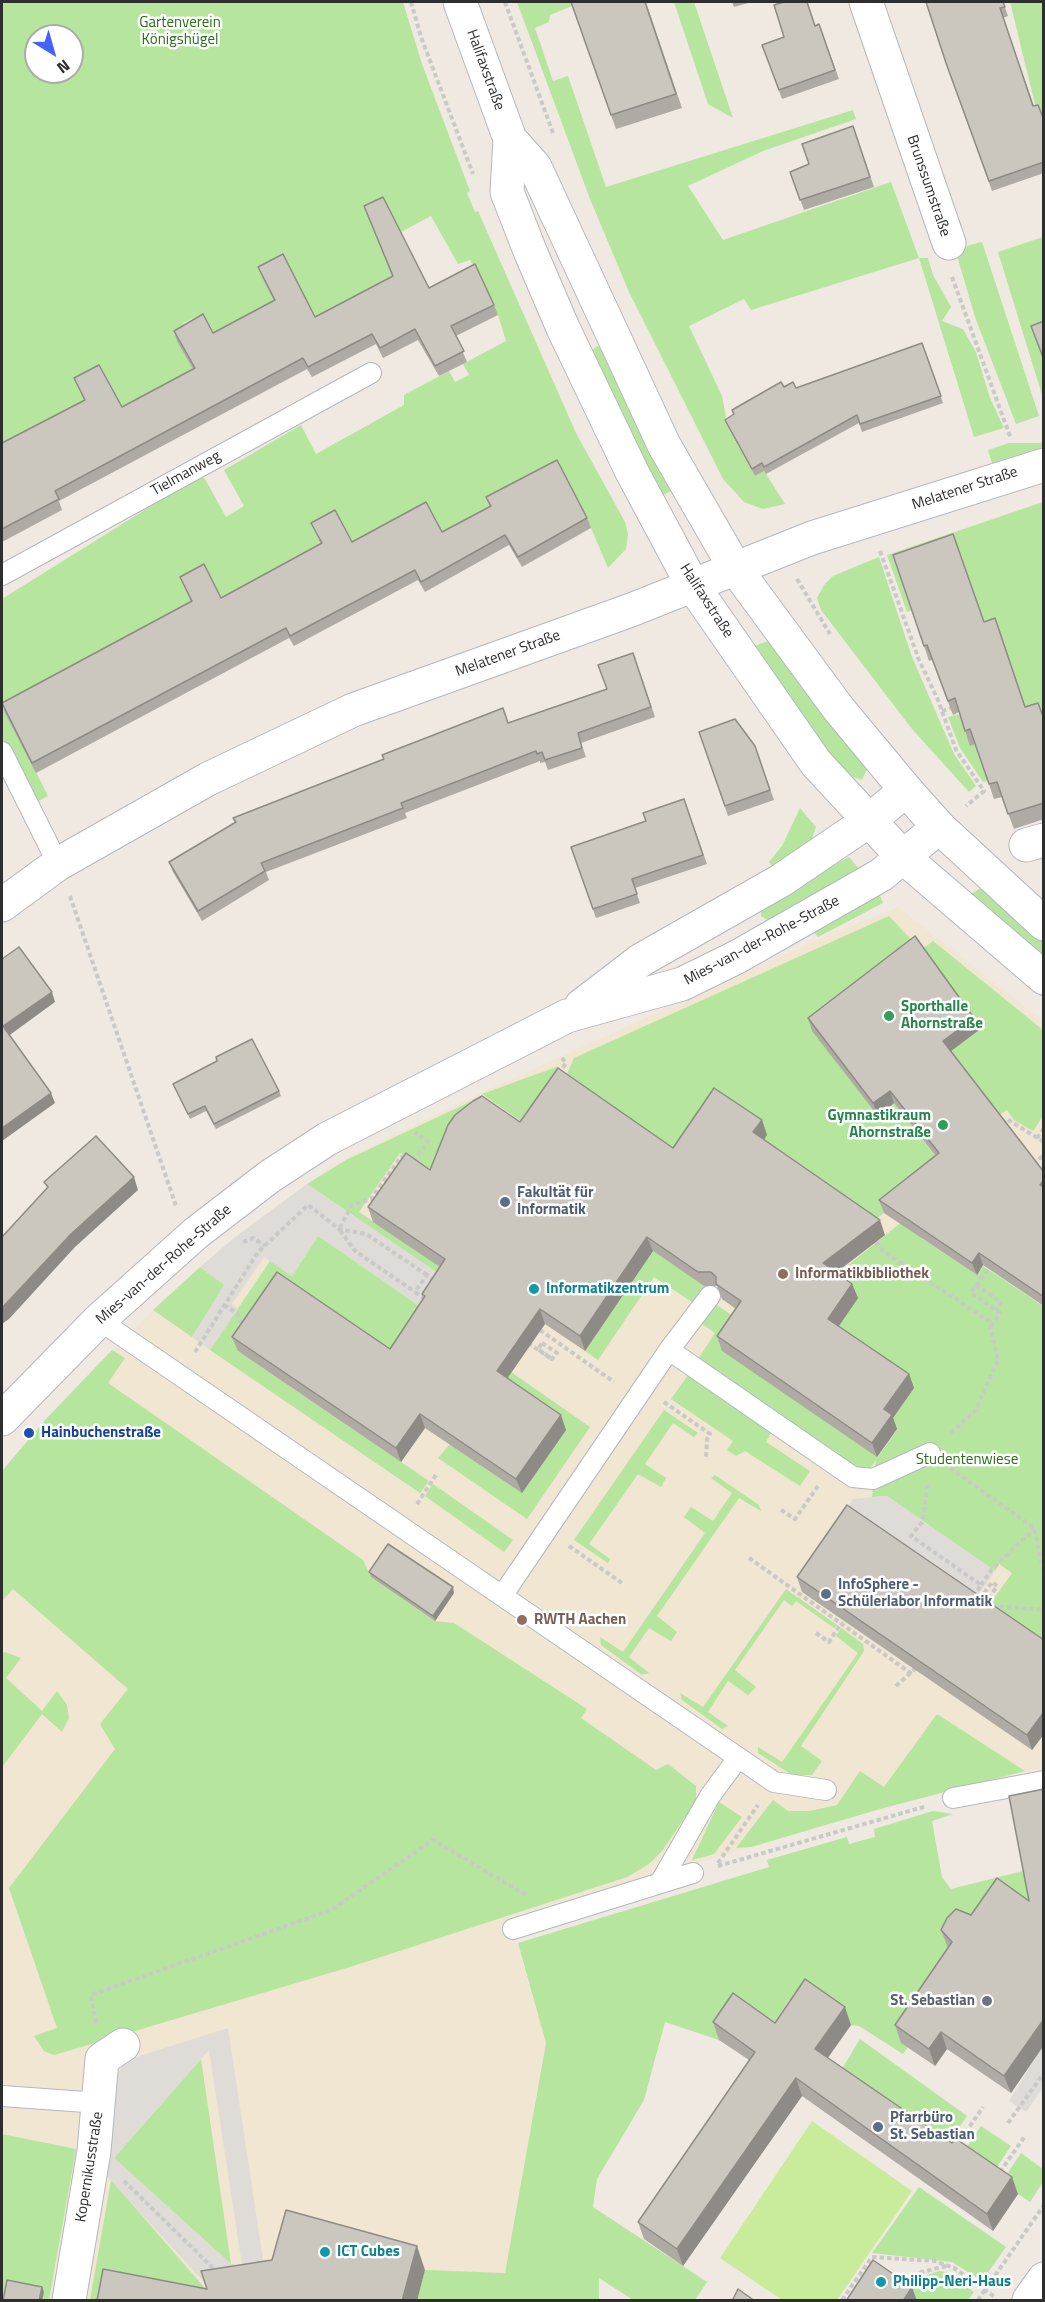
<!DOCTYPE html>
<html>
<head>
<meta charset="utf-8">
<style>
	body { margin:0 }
	#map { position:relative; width:1045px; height:2302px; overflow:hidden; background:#efe9e1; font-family:"Titillium Web",sans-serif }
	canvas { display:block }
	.frame { position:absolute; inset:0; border:3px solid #2e2e2e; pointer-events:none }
	.north { position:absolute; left:24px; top:24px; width:60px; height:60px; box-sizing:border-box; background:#fff; border:2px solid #ababab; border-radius:50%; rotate:143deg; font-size:16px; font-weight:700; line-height:24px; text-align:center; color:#2e2e2e }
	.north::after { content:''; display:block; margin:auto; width:21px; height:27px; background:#4264fb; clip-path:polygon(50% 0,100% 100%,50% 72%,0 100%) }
</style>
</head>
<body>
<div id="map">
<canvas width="1045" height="2302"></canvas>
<div class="frame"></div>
<div class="north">N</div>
</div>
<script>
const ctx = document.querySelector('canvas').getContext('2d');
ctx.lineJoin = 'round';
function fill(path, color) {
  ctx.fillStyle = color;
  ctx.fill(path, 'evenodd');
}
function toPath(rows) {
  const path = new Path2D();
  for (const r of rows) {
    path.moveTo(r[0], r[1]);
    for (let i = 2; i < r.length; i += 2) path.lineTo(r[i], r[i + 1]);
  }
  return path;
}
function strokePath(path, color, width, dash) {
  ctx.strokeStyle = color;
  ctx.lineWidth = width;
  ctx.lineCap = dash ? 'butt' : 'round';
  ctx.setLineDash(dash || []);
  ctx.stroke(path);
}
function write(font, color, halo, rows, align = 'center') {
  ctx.font = font + ' "Titillium Web",sans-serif';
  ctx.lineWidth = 5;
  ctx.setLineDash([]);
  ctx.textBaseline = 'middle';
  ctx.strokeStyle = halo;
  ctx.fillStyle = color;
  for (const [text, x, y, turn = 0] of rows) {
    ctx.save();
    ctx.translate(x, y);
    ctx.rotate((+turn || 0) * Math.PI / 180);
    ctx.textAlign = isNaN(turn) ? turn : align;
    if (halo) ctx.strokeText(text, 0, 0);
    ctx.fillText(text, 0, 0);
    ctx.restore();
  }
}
const education = toPath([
	[898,907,1043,1021,1043,1769,1025,1771,880,1809,612,1888,509,1916,546,2043,500,2300,49,2300,75,2150,2,2134,2,1471,46,1419,153,1310,200,1267,332,1165,479,1094,819,939]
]);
const green = toPath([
	[2,2,403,2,422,64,470,191,467,193,475,212,478,211,576,433,625,522,628,534,626,549,608,568,591,528,560,470,446,542,325,553,197,614,6,713,48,796,35,803,2,737,2,599,199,476,205,479,226,517,244,506,224,470,301,425,316,454,404,405,404,395,449,371,455,382,469,375,463,364,506,341,498,315,470,260,458,264,431,216,399,233,397,287,320,328,279,311,225,360,202,314,183,323,188,335,178,341,199,379,126,418,78,388,89,410,2,483],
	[36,36,72,36,72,72,36,72],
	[517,2,570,2,572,6,550,15,549,22,535,28,553,81,568,76,606,187,853,110,856,119,763,151,688,186,723,240,891,182,919,258,928,258,933,275,951,307,942,321,963,329,976,352,990,398,1004,428,974,437,919,258,751,310,744,299,689,326,722,396,728,428,755,476,764,471,785,504,763,509,744,502,723,479,629,292,590,199],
	[674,2,694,2,733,118,708,104],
	[1010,2,1043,2,1043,137],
	[1043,237,1043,398,998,252],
	[982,242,1039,416,1016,424,975,317,955,249],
	[597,346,603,348,674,489,660,497,588,354],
	[1009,443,1043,443,1043,447,992,463,988,450],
	[1043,502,1043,718,1030,722,1001,633,989,636,959,549,913,610,907,612,887,555],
	[879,557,912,657,954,754,976,786,969,792,912,729,821,610,817,598,824,585,833,576],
	[771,640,868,767,862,780,844,774,749,648],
	[960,714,984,741,997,778,983,782,960,748,948,717],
	[800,808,816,827,810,844,777,871,769,862,782,846],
	[849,857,860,870,771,922,761,916,762,905],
	[981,888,1043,941,1043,962,968,896],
	[879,893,883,903,818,937,814,932],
	[889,916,919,948,894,1103,943,1166,870,1224,758,1147,767,1135,679,1162,563,1083,574,1058],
	[933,941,1043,1030,1043,1116,1033,1131,1014,1120,1007,1110,996,1117,947,1054,921,950],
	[559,1066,521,1121,482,1094],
	[474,1100,487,1110,440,1178,400,1153,359,1212,454,1276,451,1282,307,1184,346,1160],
	[908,1217,922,1239,977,1275,983,1266,1043,1306,1043,1651,985,1611,1012,1573,999,1564,995,1571,887,1496,872,1497,876,1460,866,1474,698,1359,715,1333,702,1324,715,1304,742,1322,722,1351,878,1457,897,1430,889,1424,914,1388,825,1327,831,1279],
	[318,1236,425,1309,395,1363,238,1351,429,1481,420,1493,210,1350,270,1261,292,1276],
	[653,1251,710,1290,698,1306,654,1277,598,1360,585,1351],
	[200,1267,225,1285,192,1337,153,1310],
	[112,1350,125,1358,108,1383,363,1560,371,1577,435,1621,454,1623,587,1709,581,1718,656,1770,668,1764,696,1786,696,1801,662,1851,649,1864,627,1877,350,1967,71,2050,54,2055,44,2051,34,2036,57,2028,9,1888,115,1749,100,1724,128,1689,13,1589,2,1601,2,1471,46,1419],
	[511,1372,590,1427,527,1519,438,1458],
	[688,1375,771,1433,766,1442,810,1471,800,1486,745,1451,736,1456,727,1450,733,1441,671,1399],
	[664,1410,698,1433,694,1437,673,1423,645,1464,666,1478,661,1487,638,1474,589,1544,610,1559,608,1563,574,1540],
	[715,1475,759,1505,761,1511,739,1498,657,1616,677,1632,671,1641,649,1628,629,1657,649,1673,642,1675,601,1645,600,1637,623,1652,705,1533,684,1517,691,1507,713,1521,732,1493,711,1478],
	[433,1484,513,1540,504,1552,425,1496],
	[786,1589,837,1625,834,1628,796,1601,792,1606,784,1600,735,1670,756,1687,748,1695,728,1681,708,1712,728,1726,722,1729,682,1700,680,1693,703,1707],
	[841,1628,863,1644,864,1651,801,1746,822,1761,812,1775,792,1775,758,1753,758,1747,782,1762,794,1745,858,1653,836,1636],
	[5,1652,21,1658,6,1678,42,1711,57,1691,67,1705,69,1718,62,1732,42,1714,2,1767,2,1653],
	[937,1714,1025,1771,880,1809,751,1847,736,1848,773,1800,788,1811,810,1811,837,1805,860,1771,884,1787],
	[719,1802,742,1817,714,1854,692,1860],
	[933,1811,953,1814,932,1821,942,1877,951,1889,1039,1867,1043,1923,959,1958,901,2043,908,2047,903,2054,859,2026,851,2025,811,1997,789,2000,769,2031,739,2011,719,2040,665,2022,644,2100,597,2179,593,2207,707,2282,695,2300,633,2300,599,2278,599,2300,417,2300,425,2270,505,2273,546,2043,518,1943,769,1867,767,1860,847,1837,849,1844,875,1837,874,1829],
	[860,2039,967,2116,944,2150,837,2077],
	[201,2059,231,2264,114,2158],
	[981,2126,1011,2146,991,2176,961,2156],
	[2,2134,76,2149,49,2300,2,2300],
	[1021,2153,1043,2169,1043,2182,1030,2202,1001,2183],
	[111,2180,210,2294,149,2300,90,2300],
	[919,2187,1006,2247,982,2281,952,2262,872,2253],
	[939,2271,947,2272,974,2292,968,2300,918,2300,908,2294,924,2276]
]);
const pitch = toPath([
	[812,2121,912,2191,837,2300,782,2300,720,2258]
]);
const plaza = toPath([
	[307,1184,451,1282,429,1313,318,1236,292,1276,264,1257,232,1304,238,1309,210,1350,192,1337,224,1285,200,1267,235,1237],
	[887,1496,995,1571,973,1603,824,1542,853,1499],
	[228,2028,267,2286,215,2294,102,2171,119,2072,127,2060],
	[209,2050,242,2265,241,2266,231,2264,114,2158],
	[1043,2045,1043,2088,1026,2112,1009,2101]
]);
const path = toPath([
	[411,2,421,37,473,174],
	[505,2,553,133],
	[952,277,1011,439],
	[880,551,919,660,938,700,956,750,984,791,966,806],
	[797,579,830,634],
	[942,711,951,708],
	[70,896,176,1206],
	[559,1074,566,1063,562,1058],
	[1002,1123,1007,1119,1044,1142],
	[1037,1138,1044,1128],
	[405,1159,401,1157,371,1199,352,1205,339,1229,355,1251,415,1292],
	[413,1161,428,1142,415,1132],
	[1033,1164,1044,1155],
	[243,1242,253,1238,265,1246],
	[876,1242,883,1251,989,1321,998,1360,975,1411,949,1435],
	[976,1285,1001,1302,996,1310],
	[425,1299,415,1292,427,1275,436,1282],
	[224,1305,238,1314,242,1325],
	[991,1326,1000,1313,971,1293,991,1265],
	[540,1330,614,1382],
	[528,1343,552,1359],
	[542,1343,557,1353,552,1359,538,1349,542,1343],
	[195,1352,258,1252,308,1205,339,1229,366,1234,427,1275],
	[664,1402,710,1434,707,1439,706,1458],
	[950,1468,1034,1528,1044,1573],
	[927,1485,923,1521,911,1536,981,1585,973,1597],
	[417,1504,436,1475],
	[781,1510,795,1519,818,1486],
	[569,1546,622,1583],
	[749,1558,912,1674],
	[981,1585,992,1569,1034,1529],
	[980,1599,992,1582,997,1586,985,1604],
	[992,1606,1044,1610],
	[816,1633,829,1642,841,1623],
	[896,1686,915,1669],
	[718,1863,758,1805],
	[718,1866,927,1806],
	[96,2023,91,1995,331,1910,433,1840,526,1895],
	[1008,2123,1044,2073],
	[957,2145,983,2107],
	[1000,2172,1025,2136],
	[124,2181,217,2272],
	[901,2285,922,2272,946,2266],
	[842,2300,872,2257,935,2261,954,2268,995,2297],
	[978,2300,1044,2205]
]);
const service = toPath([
	[2,575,371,373],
	[2,752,58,864],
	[99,1320,774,1782,826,1790],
	[669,1350,853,1477,873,1479,930,1453],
	[502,1596,669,1350,710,1296],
	[953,1798,1044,1781],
	[660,1883,710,1796,738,1758],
	[513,1929,693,1873],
	[2,2096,100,2103]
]);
const minor = toPath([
	[866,2,949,243],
	[1026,845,1044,840],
	[2,905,58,864,208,779,353,710,631,610,812,538,1044,465],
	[69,2300,94,2151,102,2059,123,2045],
	[1029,2300,1044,2279]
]);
const tertiary = toPath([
	[581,1006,641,960,780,881,870,820,906,790],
	[2,1419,99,1320,196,1233,269,1177,327,1139,567,1016,682,984,737,957,881,875,939,827]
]);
const secondary = toPath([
	[460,2,510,139,535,167,664,445,735,568,838,708,906,790,939,827,1044,924],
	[510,139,507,192,530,251,563,328,632,472,693,586,816,763,903,857,1044,978]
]);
const wall = toPath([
	[571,2,646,2,682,108,616,129],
	[732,2,752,2,734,7],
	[1003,2,1008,16,1003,18,1034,106,1044,119,1044,173,992,191,946,63],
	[819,24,839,79,782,99,762,45],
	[853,126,874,187,804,210,790,172,809,164],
	[364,206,429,288,494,305,498,315,456,336,467,362,439,376,418,340,383,358,376,344,312,377,307,369,59,501,62,510,2,542,2,443,84,400,74,378,122,407,193,369,177,341,174,331,213,333,274,301,262,277,258,267,315,317,392,276],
	[922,343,943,403,862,432,859,423,766,474,764,471,755,476,728,427,725,420,733,415,732,410,784,387,796,388],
	[486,497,587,518,591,528,522,567,509,545,425,592,418,580,294,646,289,638,36,773,5,713,2,703,191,602,180,577,221,598,321,544,311,523,352,542,442,532,490,507],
	[984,622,1001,633,1025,707,1038,703,1044,718,1044,819,1014,829,1002,797,994,799,975,744,970,746,959,712,953,715,932,660,929,661,924,646],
	[633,653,655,717,581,743,586,757,548,770,545,762,540,763,540,761,405,813,407,818,266,872,269,880,202,921,173,872,169,862,235,823,233,818,607,689],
	[699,732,755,746,774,800,728,816],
	[684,799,707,864,635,888,640,903,596,918,571,847,646,821],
	[808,1018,979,1030,951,1051,1044,1172,1044,1306,983,1265,977,1275,884,1213,879,1200,935,1155,894,1103,878,1116,812,1031],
	[173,1084,279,1091,281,1096,216,1129,206,1111,190,1119],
	[762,1120,767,1135,764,1140,885,1235,836,1272,852,1284,858,1298,839,1326,909,1374,914,1388,893,1418,897,1429,877,1457,722,1351,717,1336,736,1309,722,1299,717,1286,704,1286,653,1251,585,1351,545,1324,507,1378,566,1430,522,1493,425,1428,401,1462,238,1351,232,1337,390,1349,423,1298,422,1294,440,1267,373,1222,368,1207,430,1170,520,1122,673,1148],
	[369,1572,454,1593,435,1621,371,1577],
	[797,1577,1044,1640,1044,1734,1032,1750,802,1592],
	[1044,1789,1044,2045,1011,2093,947,2049,935,2066,901,2043,895,2025,948,1948,941,1930,971,1915,1029,1901],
	[713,2022,775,2023,851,2025,828,2058,1018,2194,993,2231,802,2096,683,2266,644,2239,638,2222,749,2060,719,2040]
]);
const shadedWall = toPath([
	[52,992,55,1002,7,1037,3,1026],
	[974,1018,979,1030,947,1054,943,1041],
	[890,1091,894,1103,878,1116,873,1103],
	[51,1093,55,1103,2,1141,2,1128],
	[762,1120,767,1135,758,1147,753,1132],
	[134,1177,138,1190,75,1247,9,1319,2,1324,2,1308,71,1234],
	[880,1220,885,1235,829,1278,823,1263],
	[647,1237,653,1251,585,1351,580,1336],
	[979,1253,983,1265,977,1275,972,1263],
	[852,1284,858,1298,834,1333,828,1319],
	[540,1309,545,1324,502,1386,497,1371],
	[909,1374,914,1388,893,1418,897,1429,877,1457,872,1443,884,1409],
	[420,1414,425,1428,401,1462,396,1448],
	[561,1415,566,1430,522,1493,516,1479],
	[453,1587,454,1593,435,1621,433,1616],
	[1044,1712,1044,1734,1032,1750,1027,1735],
	[845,2007,851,2025,821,2067,815,2049],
	[1044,2019,1044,2045,1011,2093,1004,2076],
	[941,2032,947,2049,935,2066,929,2049],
	[796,2078,802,2096,683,2266,677,2249],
	[1012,2177,1018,2194,993,2231,987,2214],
	[417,2246,425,2270,417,2301,402,2301],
	[42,2287,44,2292,42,2301,39,2301],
	[912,2287,917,2301,903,2301]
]);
const building = toPath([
	[571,2,645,2,676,94,611,115,571,2],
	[784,2,807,2,815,26,819,24,835,70,779,90,762,45,784,37,774,5,784,2],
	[926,2,1003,2,1005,7,1000,8,1033,106,1038,105,1044,120,1044,162,989,181,946,63,926,2],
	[853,126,870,177,800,200,790,172,809,164,802,144,853,126],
	[383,197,429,288,475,264,494,305,451,326,464,351,435,366,415,329,380,348,372,334,308,367,303,358,55,491,59,499,2,529,2,443,85,400,74,378,99,365,122,407,195,368,174,331,203,314,213,333,275,300,258,267,283,254,315,317,393,276,364,206,383,197],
	[1044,321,1044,360,1031,326,1044,321],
	[922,343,941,396,860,424,857,415,764,467,762,463,752,469,725,420,734,414,732,410,781,382,784,387,793,382,796,388,922,343],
	[557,460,587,518,518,557,505,535,421,582,415,570,290,636,286,628,32,763,2,703,192,601,180,577,204,564,221,598,322,543,311,523,335,510,352,542,426,502,442,532,491,506,486,497,557,460],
	[953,534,984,622,995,618,1025,707,1038,703,1044,719,1044,803,1008,814,997,782,989,784,970,729,965,731,955,698,948,701,927,645,924,646,893,555,953,534],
	[633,653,651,707,578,733,582,748,545,760,542,752,537,754,536,751,401,803,403,808,261,863,265,871,198,911,169,862,236,822,233,818,384,759,382,755,503,708,508,723,607,689,598,665,633,653],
	[735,719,755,746,770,790,725,806,699,732,735,719],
	[684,799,703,855,632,879,637,894,593,909,571,847,646,821,643,813,684,799],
	[915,936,974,1018,943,1041,1044,1172,1044,1180,1040,1185,1044,1187,1044,1297,979,1253,972,1263,879,1200,939,1153,890,1091,873,1103,808,1018,915,936],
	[19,947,52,992,3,1026,51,1093,2,1128,2,959,19,947],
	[252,1039,279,1091,214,1124,205,1106,188,1114,173,1084,217,1061,216,1057,252,1039],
	[558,1068,673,1148,714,1088,762,1120,753,1132,880,1220,823,1263,852,1284,828,1319,909,1374,884,1409,892,1415,872,1443,717,1336,741,1301,716,1284,716,1277,711,1272,698,1272,647,1237,580,1336,540,1309,497,1371,561,1415,516,1479,420,1414,396,1448,232,1337,277,1272,390,1349,425,1296,422,1294,445,1259,368,1207,406,1153,430,1170,448,1125,455,1115,473,1101,482,1096,520,1122,558,1068],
	[96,1136,134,1177,71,1234,2,1308,2,1237,48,1187,44,1182,96,1136],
	[847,1505,1044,1640,1044,1712,1027,1735,797,1577,847,1505],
	[388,1544,453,1587,433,1616,369,1572,388,1544],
	[1044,1789,1044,2019,1004,2076,941,2032,929,2049,895,2025,952,1942,941,1930,947,1918,956,1909,971,1915,997,1878,1029,1901,1009,1796,1044,1789],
	[805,1979,845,2007,815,2049,952,2143,955,2138,1012,2177,987,2214,796,2078,677,2249,638,2222,755,2052,713,2022,733,1993,775,2023,805,1979],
	[286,2210,417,2246,402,2301,97,2301,103,2269,207,2289,201,2271,272,2260,286,2210],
	[873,2260,912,2287,903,2301,846,2301,873,2260],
	[7,2280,42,2287,39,2301,3,2301,7,2280],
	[738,2289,755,2301,732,2301,738,2289]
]);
const markers = [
	[889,1016,6,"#2e9e5b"],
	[943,1125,6,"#2e9e5b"],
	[505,1202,6,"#5c6f8a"],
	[783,1274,6,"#8d6e63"],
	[534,1289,6,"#0f9aa8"],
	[29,1433,6,"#1a4fb4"],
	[826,1594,6,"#5c6f8a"],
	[522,1620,6,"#8d6e63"],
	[987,2001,6,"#6b7280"],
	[878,2127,6,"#5c6f8a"],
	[325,2252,6,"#0f9aa8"],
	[881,2282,6,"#0f9aa8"]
];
const parkNames = [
	["Gartenverein",180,23],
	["Königshügel",180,40],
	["Studentenwiese",967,1460]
];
const streetNames = [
	["Halifaxstraße",485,70,70],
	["Brunssumstraße",928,186,71],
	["Tielmanweg",186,474,-29],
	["Melatener Straße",965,489,-18],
	["Halifaxstraße",706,601,57],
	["Melatener Straße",508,654,-20],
	["Mies-van-der-Rohe-Straße",762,941,-28],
	["Mies-van-der-Rohe-Straße",164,1265,-41],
	["Kopernikusstraße",90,2167,-81]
];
const leisureNames = [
	["Sporthalle",901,1007],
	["Ahornstraße",901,1024],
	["Gymnastikraum",931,1116,"right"],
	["Ahornstraße",931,1133,"right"]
];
const serviceNames = [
	["Fakultät für",517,1193],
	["Informatik",517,1210],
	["InfoSphere -",838,1585],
	["Schülerlabor Informatik",838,1602],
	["Pfarrbüro",890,2118],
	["St. Sebastian",890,2135]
];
const educationNames = [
	["Informatikbibliothek",795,1274],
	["RWTH Aachen",534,1620]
];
const cultureNames = [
	["Informatikzentrum",546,1289],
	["ICT Cubes",337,2252],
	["Philipp-Neri-Haus",893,2282]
];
const transitNames = [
	["Hainbuchenstraße",41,1433]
];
const worshipNames = [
	["St. Sebastian",975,2001]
];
fill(education, '#f0e6d1');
fill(green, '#b6e59e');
fill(pitch, '#c9ec9a');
fill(plaza, '#dfdcd8');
strokePath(service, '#b4b7c1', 22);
strokePath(minor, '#b4b7c1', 35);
strokePath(tertiary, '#b4b7c1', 35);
strokePath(secondary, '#b4b7c1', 35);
strokePath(path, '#c9c9c9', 4, [4.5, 3]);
strokePath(service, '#fff', 20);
strokePath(minor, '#fff', 33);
strokePath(tertiary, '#fff', 33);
strokePath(secondary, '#fff', 33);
fill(wall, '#afaba4');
fill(shadedWall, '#8e8b86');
fill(building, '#cbc7bf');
strokePath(building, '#8e8b86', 1.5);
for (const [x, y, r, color] of markers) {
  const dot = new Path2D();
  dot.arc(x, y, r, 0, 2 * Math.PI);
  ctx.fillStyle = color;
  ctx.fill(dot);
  strokePath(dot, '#fff', 2);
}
write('15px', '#2c6e1b', '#fff', parkNames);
write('15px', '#2e2e2e', '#fff', streetNames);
write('bold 15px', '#27864d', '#fff', leisureNames, 'left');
write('bold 15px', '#4e5e75', '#fff', serviceNames, 'left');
write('bold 15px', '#785e54', '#fff', educationNames, 'left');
write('bold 15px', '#0d838f', '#fff', cultureNames, 'left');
write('bold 15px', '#164399', '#fff', transitNames, 'left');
write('bold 15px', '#5b616d', '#fff', worshipNames, 'right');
</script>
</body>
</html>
